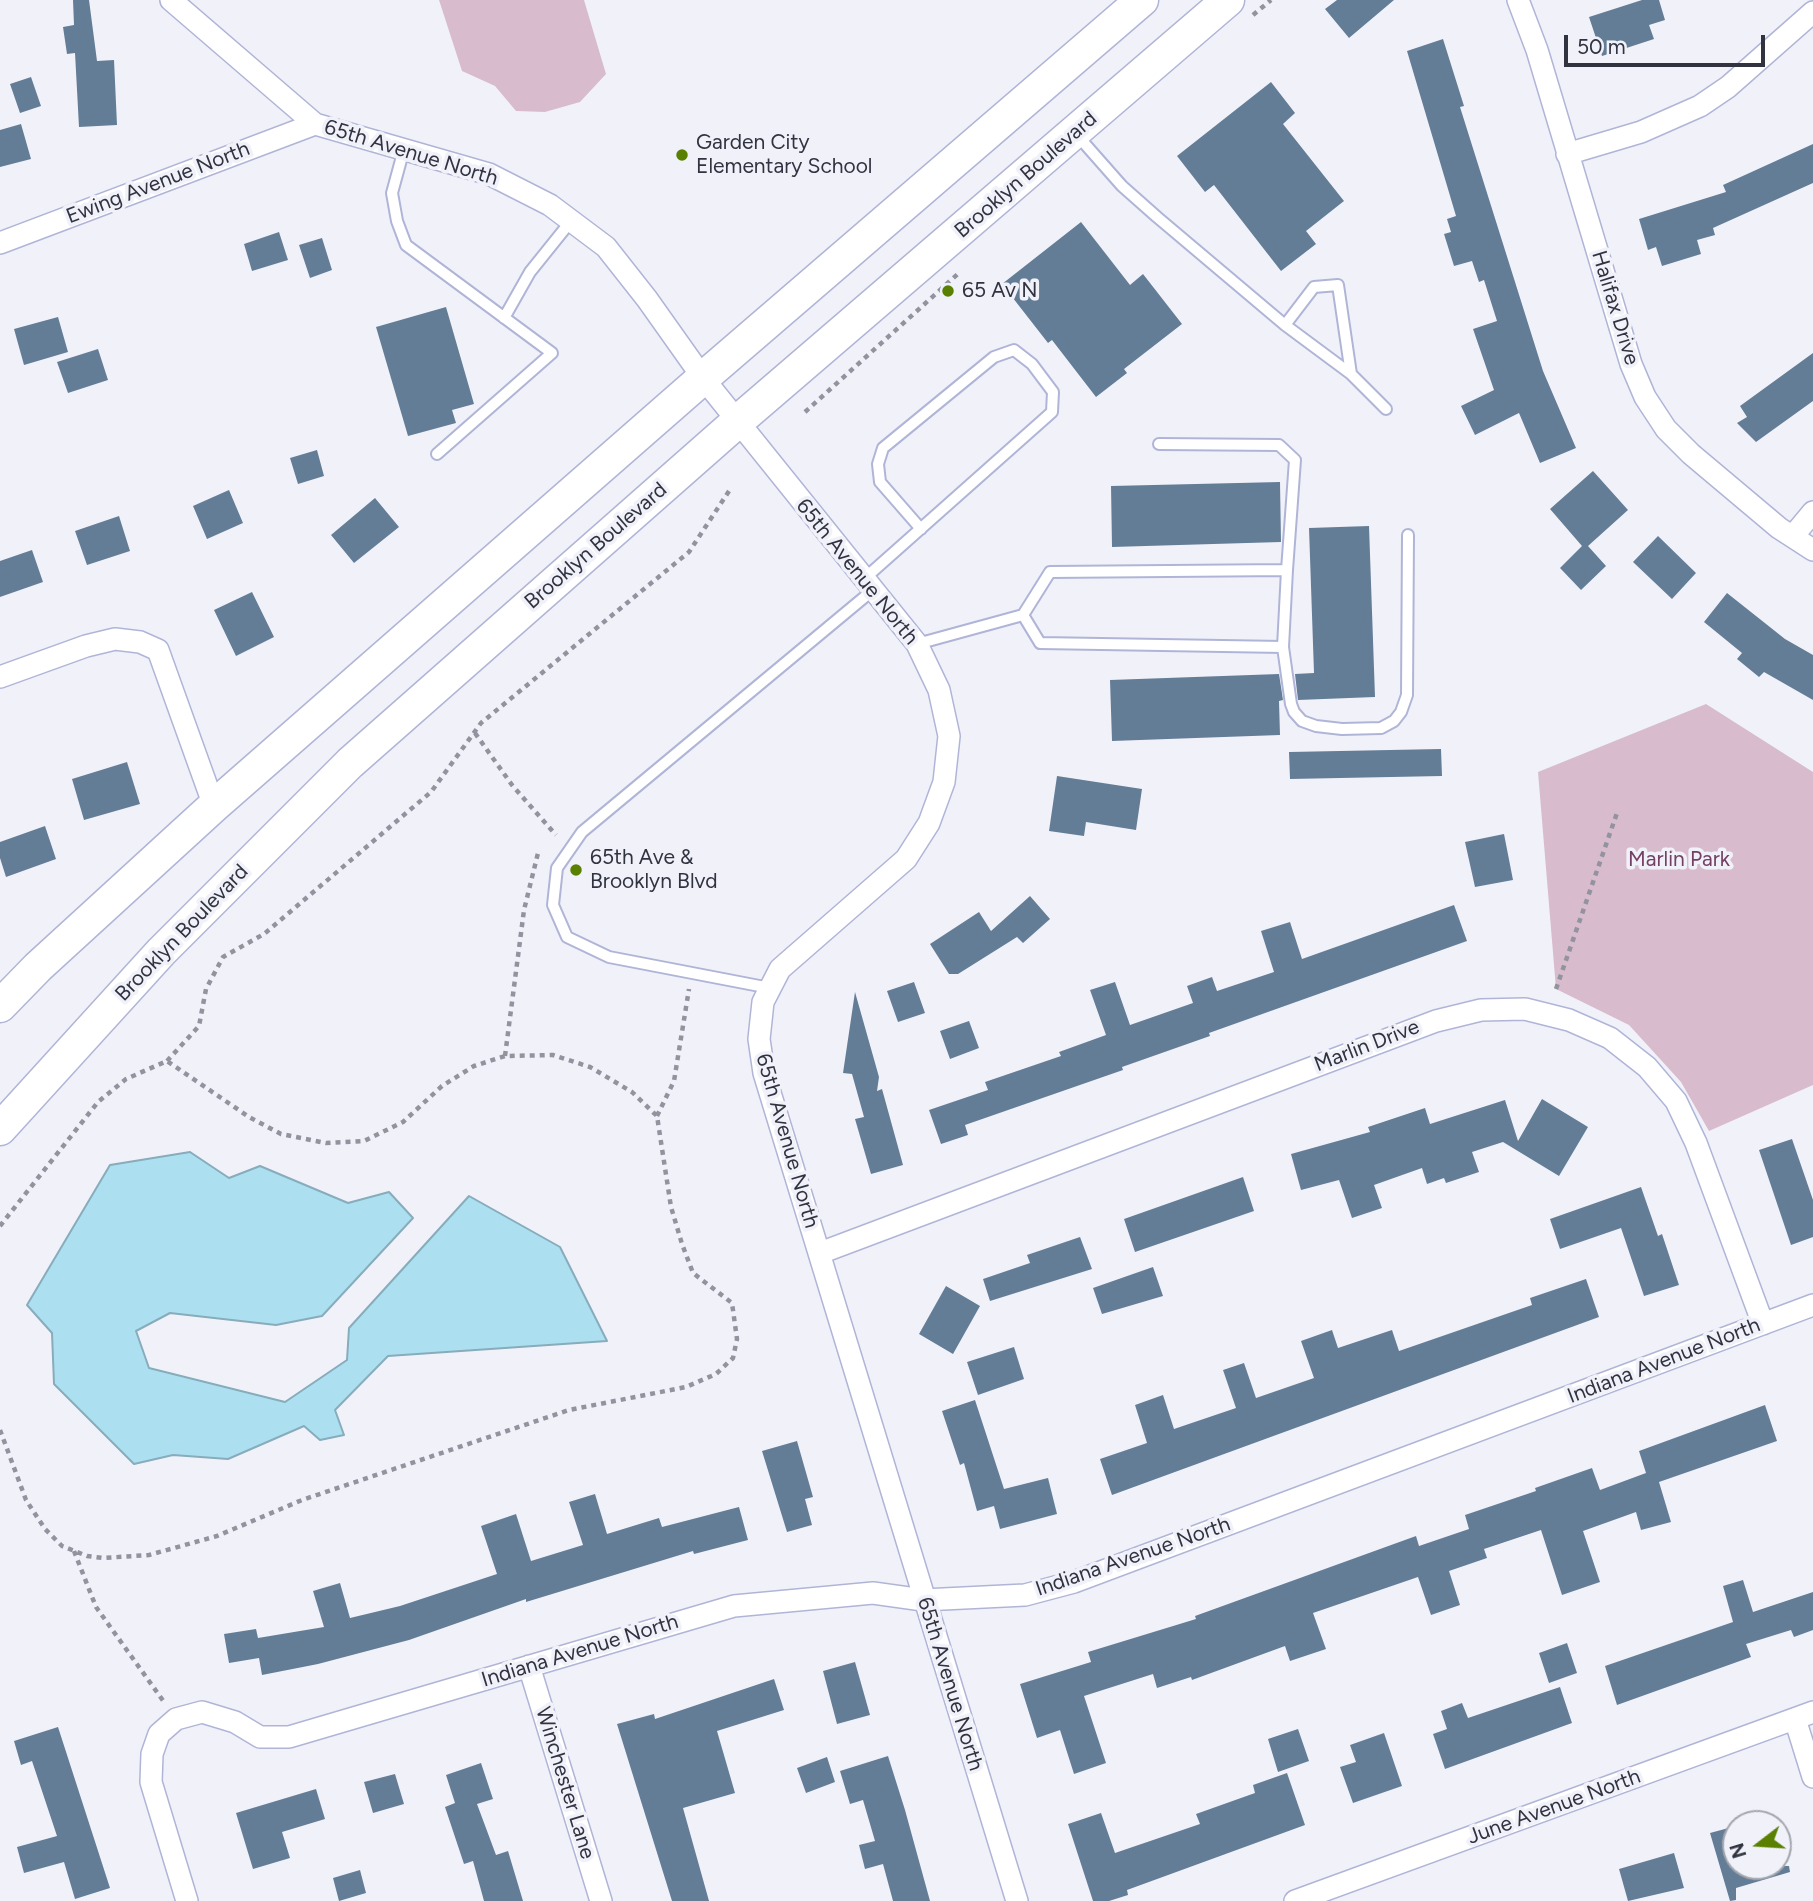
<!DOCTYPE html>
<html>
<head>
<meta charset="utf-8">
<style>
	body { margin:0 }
	#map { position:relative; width:1813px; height:1901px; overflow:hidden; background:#f1f2f9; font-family:Figtree,sans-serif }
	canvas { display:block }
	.north { position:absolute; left:1722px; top:1810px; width:70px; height:70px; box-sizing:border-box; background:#f1f2f9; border:2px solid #a4a6af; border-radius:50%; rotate:253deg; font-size:19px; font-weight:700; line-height:28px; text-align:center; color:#313341 }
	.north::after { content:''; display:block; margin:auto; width:24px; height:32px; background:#598000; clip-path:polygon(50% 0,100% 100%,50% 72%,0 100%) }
	.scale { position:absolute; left:1564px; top:35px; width:201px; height:32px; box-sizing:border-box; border:4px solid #313341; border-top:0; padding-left:9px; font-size:21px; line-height:24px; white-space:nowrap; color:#313341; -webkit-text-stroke:5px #f1f2f9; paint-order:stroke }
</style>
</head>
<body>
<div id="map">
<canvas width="1813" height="1901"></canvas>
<div class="north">N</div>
<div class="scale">50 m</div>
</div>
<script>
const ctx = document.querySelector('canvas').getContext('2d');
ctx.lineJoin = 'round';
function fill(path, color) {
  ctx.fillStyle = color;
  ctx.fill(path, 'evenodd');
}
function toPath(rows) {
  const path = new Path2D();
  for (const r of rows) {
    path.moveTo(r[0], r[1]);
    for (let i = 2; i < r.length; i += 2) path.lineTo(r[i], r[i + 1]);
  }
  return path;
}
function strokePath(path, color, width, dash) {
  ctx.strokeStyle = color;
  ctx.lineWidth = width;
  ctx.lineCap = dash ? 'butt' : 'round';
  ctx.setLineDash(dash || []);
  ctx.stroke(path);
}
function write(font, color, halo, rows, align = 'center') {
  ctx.font = font + ' Figtree,sans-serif';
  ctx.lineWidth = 7;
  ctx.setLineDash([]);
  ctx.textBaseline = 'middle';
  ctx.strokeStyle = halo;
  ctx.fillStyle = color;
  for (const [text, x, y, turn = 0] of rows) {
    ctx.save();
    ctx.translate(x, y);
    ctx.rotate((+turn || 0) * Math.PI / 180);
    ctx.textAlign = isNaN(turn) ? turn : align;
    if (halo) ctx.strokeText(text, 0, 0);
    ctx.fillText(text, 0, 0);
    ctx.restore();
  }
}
const green = toPath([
	[439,0,584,0,606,74,580,102,545,112,516,111,495,86,462,71],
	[1706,704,1813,772,1813,1085,1709,1131,1681,1082,1629,1025,1556,989,1538,772]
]);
const water = toPath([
	[190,1152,229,1178,260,1166,348,1203,389,1192,413,1218,322,1316,276,1325,170,1313,136,1331,149,1368,285,1402,347,1360,349,1328,469,1196,560,1247,607,1341,388,1356,335,1410,344,1435,320,1440,304,1426,228,1459,173,1455,134,1464,54,1384,52,1333,27,1305,110,1165,190,1152]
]);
const building = toPath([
	[73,0,89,0,97,61,114,60,117,125,79,127,75,53,67,54,63,27,74,25],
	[1337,0,1394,0,1349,38,1325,9],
	[1642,0,1659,0,1665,20,1649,25,1654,39,1602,56,1589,17],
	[1443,39,1464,106,1460,107,1543,371,1576,448,1540,463,1519,413,1475,435,1461,406,1494,390,1473,329,1497,321,1484,280,1479,282,1472,261,1454,266,1444,234,1451,232,1447,219,1456,216,1407,51],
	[31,77,41,106,20,113,10,84],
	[1271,82,1295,113,1283,124,1344,201,1306,231,1316,244,1281,271,1214,185,1205,192,1177,156],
	[21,124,31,159,0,167,0,130],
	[1813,144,1813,183,1713,228,1715,235,1697,240,1701,254,1662,266,1656,247,1648,250,1639,219,1726,192,1723,185],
	[1081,222,1130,285,1143,274,1182,324,1124,369,1127,373,1096,397,1052,340,1048,343,1002,284],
	[279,232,288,260,252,271,244,244],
	[322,238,332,270,310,278,299,245],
	[446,307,474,404,452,410,456,423,408,436,376,327],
	[58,317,68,352,24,365,14,329],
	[98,349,108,380,68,393,57,362],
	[1813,353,1813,401,1756,442,1737,423,1747,417,1740,406],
	[317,450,324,476,298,484,290,458],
	[1593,471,1628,510,1588,546,1606,566,1581,590,1560,568,1582,546,1550,509],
	[1280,482,1281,542,1112,547,1111,486],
	[229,490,243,523,207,539,193,506],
	[375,498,399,527,354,563,331,535],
	[119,516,130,551,87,565,75,531],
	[1369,526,1375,697,1298,700,1295,674,1314,673,1309,528],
	[1658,536,1696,573,1672,599,1633,562],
	[32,550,43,582,0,597,0,561],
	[252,592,274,637,236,656,214,610],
	[1727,593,1785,639,1813,655,1813,700,1764,672,1759,677,1737,659,1742,653,1704,622],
	[1279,674,1283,700,1279,701,1280,735,1112,741,1110,680],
	[1441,749,1442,776,1290,779,1289,752],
	[127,762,140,804,84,820,72,779],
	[1057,776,1142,789,1136,830,1086,822,1084,836,1049,831],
	[45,826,56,859,6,877,0,858,0,842],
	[1504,834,1513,880,1475,887,1465,842],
	[1030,896,1050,919,1023,943,1017,937,958,974,949,974,930,944,979,912,991,931],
	[1454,905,1467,941,1209,1033,1210,1036,1122,1067,1123,1070,965,1125,968,1135,941,1144,929,1110,988,1090,985,1082,1061,1056,1059,1052,1106,1035,1090,990,1115,982,1130,1025,1193,1003,1187,986,1212,977,1217,991,1274,972,1261,931,1290,922,1302,959],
	[914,982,925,1013,898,1022,887,991],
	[855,992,879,1077,877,1091,882,1089,903,1165,871,1174,855,1119,864,1117,852,1074,843,1073],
	[969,1021,979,1048,950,1059,940,1031],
	[1542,1099,1588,1127,1559,1176,1503,1142,1472,1152,1479,1172,1446,1183,1444,1178,1427,1184,1422,1168,1374,1185,1382,1208,1352,1218,1339,1180,1301,1190,1291,1154,1370,1132,1368,1127,1425,1108,1430,1124,1505,1100,1518,1141],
	[1792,1139,1813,1200,1813,1237,1791,1245,1759,1150],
	[1243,1177,1254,1211,1135,1252,1124,1219],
	[1641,1187,1658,1236,1662,1234,1679,1285,1644,1296,1621,1228,1560,1249,1550,1219],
	[1080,1237,1092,1269,990,1301,983,1279,1030,1263,1027,1255],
	[1153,1267,1163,1296,1102,1314,1093,1288],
	[1586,1279,1599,1317,1112,1495,1100,1459,1147,1443,1135,1405,1163,1395,1174,1429,1236,1408,1223,1370,1244,1363,1256,1398,1314,1378,1301,1341,1332,1330,1338,1348,1392,1330,1399,1351,1532,1305,1530,1298],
	[946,1286,980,1306,953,1354,919,1334],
	[1014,1347,1024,1379,978,1395,967,1362],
	[975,1400,1004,1489,1048,1478,1057,1514,1000,1529,994,1506,977,1511,964,1463,960,1465,942,1411],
	[1765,1405,1777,1441,1659,1482,1671,1522,1641,1530,1636,1512,1583,1531,1600,1582,1562,1595,1541,1530,1484,1549,1487,1558,1449,1571,1460,1605,1431,1615,1418,1577,1313,1613,1326,1649,1290,1661,1285,1646,1192,1680,1191,1677,1157,1688,1153,1674,1084,1696,1106,1763,1074,1774,1060,1730,1037,1738,1020,1684,1091,1662,1088,1652,1196,1619,1195,1616,1416,1536,1419,1546,1469,1529,1465,1515,1536,1491,1535,1488,1592,1468,1600,1490,1646,1473,1639,1451],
	[797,1441,813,1497,805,1499,812,1525,787,1532,762,1451],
	[595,1494,607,1534,659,1518,662,1527,739,1507,748,1540,694,1554,693,1551,526,1602,526,1599,409,1640,318,1664,262,1675,259,1658,229,1663,224,1634,256,1629,258,1638,324,1627,313,1591,340,1583,350,1618,400,1606,497,1574,481,1526,516,1514,531,1561,583,1545,569,1502],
	[1743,1580,1753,1612,1813,1592,1813,1630,1794,1637,1791,1630,1746,1644,1751,1657,1617,1705,1605,1666,1733,1622,1723,1586],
	[1567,1643,1577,1673,1549,1683,1539,1653],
	[855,1662,870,1715,837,1724,823,1671],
	[774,1679,784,1710,717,1731,735,1793,683,1808,709,1901,672,1901,617,1724,654,1714,655,1719],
	[1560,1687,1572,1723,1445,1769,1433,1734,1447,1729,1441,1711,1462,1703,1468,1718],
	[58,1727,110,1888,75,1899,64,1862,24,1873,17,1847,57,1836,32,1761,21,1765,14,1741],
	[1298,1729,1309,1761,1278,1772,1268,1739],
	[1384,1733,1402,1786,1353,1803,1340,1767,1356,1762,1350,1745],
	[888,1756,905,1810,930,1901,893,1901,883,1864,865,1869,859,1845,875,1841,863,1800,850,1804,840,1771],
	[827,1757,835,1782,806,1793,797,1768],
	[481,1763,493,1799,477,1804,496,1855,508,1851,523,1901,484,1901,473,1861,464,1864,445,1807,455,1803,446,1775],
	[1287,1773,1305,1825,1127,1890,1128,1895,1109,1901,1093,1901,1068,1824,1101,1813,1115,1853,1200,1824,1196,1814,1255,1793,1253,1785],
	[395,1774,404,1804,373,1813,364,1782],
	[316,1789,325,1819,282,1832,290,1858,253,1869,236,1813],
	[1736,1826,1736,1866,1789,1866,1790,1872,1736,1888,1736,1900,1730,1901,1710,1833],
	[1674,1853,1684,1888,1628,1901,1619,1869],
	[360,1870,366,1893,339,1901,333,1878]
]);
const path = toPath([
	[1253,15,1271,0],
	[805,412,960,272],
	[475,733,512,785,556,835],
	[1556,989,1618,810],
	[505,1056,524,910,539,849],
	[167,1061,199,1026,206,989,223,957,264,934,431,792,481,723,689,552,729,491],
	[657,1116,674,1081,689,989],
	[0,1226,98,1102,126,1079,167,1061,249,1117,281,1134,326,1143,364,1141,403,1122,442,1086,474,1066,505,1056,553,1055,590,1067,632,1092,657,1116,671,1207,682,1244,693,1273,732,1303,737,1339,733,1358,716,1374,686,1387,569,1410,302,1500,217,1536,149,1555,103,1558,87,1556,62,1546,45,1529,26,1500,0,1430],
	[74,1551,96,1607,164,1702]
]);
const lane = toPath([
	[1077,135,1122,186,1157,217,1285,325,1351,374,1386,409],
	[404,149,392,193,397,221,406,245,552,353,437,454],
	[504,318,530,272,571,221],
	[1285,325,1314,287,1338,285,1351,374],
	[1159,444,1279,445,1295,460,1287,570],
	[864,579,1052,412,1053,392,1032,364,1014,350,994,357,883,448,878,464,880,482,921,529],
	[917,644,1023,615,1040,643,1283,647,1287,570,1050,572,1023,615],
	[1283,647,1291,704,1294,712,1302,721,1316,726,1342,729,1381,728,1394,721,1401,712,1407,695,1408,535],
	[770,988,609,957,567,937,553,905,557,868,582,832,873,590]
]);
const street = toPath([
	[171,0,315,124,489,174,550,205,606,247,647,299,703,378,917,644,939,690,949,736,944,782,929,823,906,859,780,969,763,1002,759,1039,764,1073,1017,1901],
	[1518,0,1537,50,1631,364,1645,397,1666,429,1691,454,1779,528,1813,550],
	[1567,154,1641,132,1700,106,1728,87,1813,12],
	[0,243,315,124],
	[1793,536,1813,512],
	[0,677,86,646,115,639,140,642,158,650,214,806],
	[820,1253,1436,1021,1481,1010,1525,1009,1569,1020,1610,1038,1647,1067,1676,1101,1696,1143,1763,1324],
	[529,1666,601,1901],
	[1795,1719,1813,1777],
	[187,1901,151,1782,152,1754,159,1734,176,1719,202,1712,235,1722,260,1737,289,1737,734,1606,873,1593,923,1600,1025,1595,1074,1582,1813,1305],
	[1295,1901,1813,1712]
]);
const secondary = toPath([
	[0,1006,38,967,214,806,703,378,1142,0],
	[0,1129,161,952,350,763,737,422,1228,0]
]);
const markers = [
	[682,155,7,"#598000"],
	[948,291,7,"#598000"],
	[576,870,7,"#598000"]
];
const poiNames = [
	["Garden City",696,143],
	["Elementary School",696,167],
	["65 Av N",962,291],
	["65th Ave &",590,858],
	["Brooklyn Blvd",590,882]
];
const streetNames = [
	["65th Avenue North",411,153,17],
	["Brooklyn Boulevard",1026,175,-41],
	["Ewing Avenue North",158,183,-21],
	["Halifax Drive",1615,308,73],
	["Brooklyn Boulevard",596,546,-41],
	["65th Avenue North",857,572,51],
	["Brooklyn Boulevard",182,933,-46],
	["Marlin Drive",1367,1046,-21],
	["65th Avenue North",787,1141,74],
	["Indiana Avenue North",1664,1361,-21],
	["Indiana Avenue North",1133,1557,-19],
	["Indiana Avenue North",580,1651,-17],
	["65th Avenue North",950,1684,73],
	["Winchester Lane",565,1783,73],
	["June Avenue North",1554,1807,-20]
];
const parkNames = [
	["Marlin Park",1679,860]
];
fill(green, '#d8bccd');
fill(water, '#ace0f0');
strokePath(water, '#87acbc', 2);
fill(building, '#647d97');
strokePath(lane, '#b0b5d7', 14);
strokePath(street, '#b0b5d7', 24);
strokePath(secondary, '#b0b5d7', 35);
strokePath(path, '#92939e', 4.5, [5, 5]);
strokePath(lane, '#fff', 10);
strokePath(street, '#fff', 21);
strokePath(secondary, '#fff', 32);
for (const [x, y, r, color] of markers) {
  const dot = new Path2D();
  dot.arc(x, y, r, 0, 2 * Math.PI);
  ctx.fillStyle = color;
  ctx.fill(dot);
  strokePath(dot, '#f1f2f9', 2.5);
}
write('21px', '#313341', '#f1f2f9', poiNames, 'left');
write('21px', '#313341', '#f1f2f9', streetNames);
write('21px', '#744063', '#f1f2f9', parkNames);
</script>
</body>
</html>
